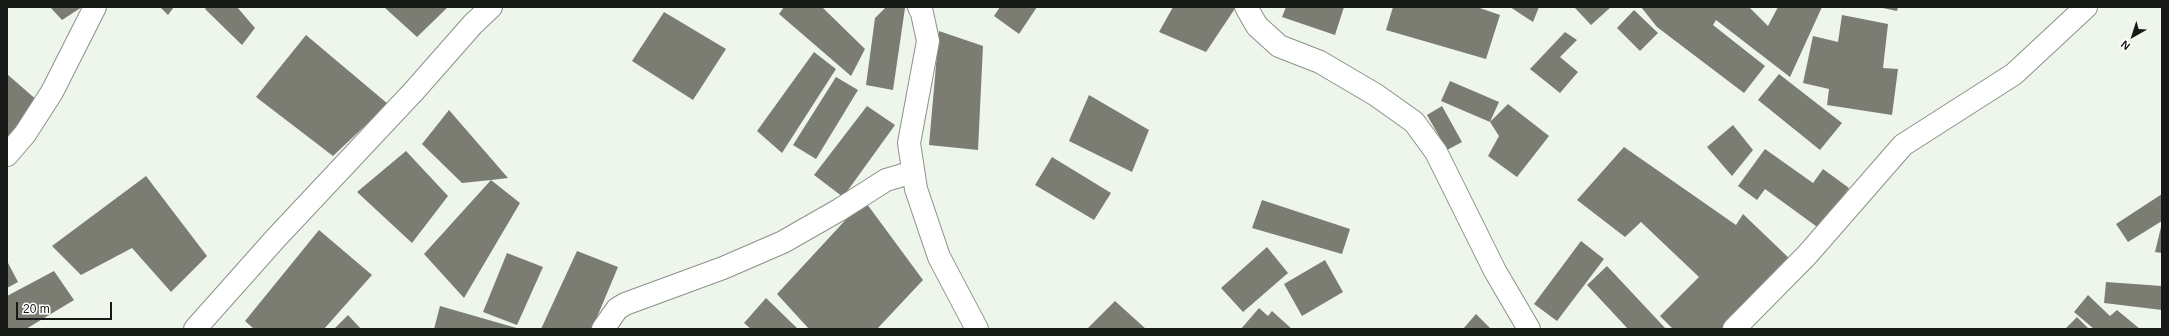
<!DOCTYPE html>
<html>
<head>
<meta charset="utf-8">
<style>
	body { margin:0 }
	#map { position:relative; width:2169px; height:336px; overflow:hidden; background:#eef6ec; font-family:Arial,sans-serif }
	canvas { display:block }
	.frame { position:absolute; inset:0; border:8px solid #161916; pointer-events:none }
	.north { position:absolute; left:2113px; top:16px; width:40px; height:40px; -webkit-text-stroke:3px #fff; paint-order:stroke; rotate:219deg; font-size:11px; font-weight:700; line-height:16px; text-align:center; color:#161916 }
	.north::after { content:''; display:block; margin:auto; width:14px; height:18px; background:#161916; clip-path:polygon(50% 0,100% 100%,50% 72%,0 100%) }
	.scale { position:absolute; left:16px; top:302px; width:96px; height:18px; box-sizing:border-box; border:2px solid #161916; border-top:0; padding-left:5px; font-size:12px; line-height:14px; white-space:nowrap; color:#161916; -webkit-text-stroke:3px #fff; paint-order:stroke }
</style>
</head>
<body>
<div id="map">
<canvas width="2169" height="336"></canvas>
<div class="frame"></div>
<div class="north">N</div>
<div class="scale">20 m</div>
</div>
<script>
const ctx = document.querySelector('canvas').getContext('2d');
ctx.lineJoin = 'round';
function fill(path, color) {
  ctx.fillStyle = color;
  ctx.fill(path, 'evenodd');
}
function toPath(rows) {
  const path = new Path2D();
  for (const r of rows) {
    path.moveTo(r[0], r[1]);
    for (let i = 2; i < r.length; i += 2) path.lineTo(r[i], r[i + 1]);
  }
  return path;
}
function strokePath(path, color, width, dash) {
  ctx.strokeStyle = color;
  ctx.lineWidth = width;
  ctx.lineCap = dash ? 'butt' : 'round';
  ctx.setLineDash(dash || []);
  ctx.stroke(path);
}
const building = toPath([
	[50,7,82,7,62,20],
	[160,7,174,7,168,15],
	[207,7,237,7,255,28,242,45,205,9],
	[384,7,448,7,417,37],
	[784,7,822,7,865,49,851,76,779,14],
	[886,7,905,8,893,90,866,85,875,18],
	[1000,7,1037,7,1019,34,994,16],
	[1173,7,1236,7,1206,52,1159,32],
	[1286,7,1344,7,1335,35,1282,17],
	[1393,7,1477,7,1500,15,1486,59,1386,30],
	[1510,7,1539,7,1533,22],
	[1577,7,1611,7,1591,25,1575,8],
	[1641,7,1749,7,1768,26,1778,7,1822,7,1790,77,1716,20,1713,25,1765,66,1744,93,1657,27],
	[1878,7,1898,7,1897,11],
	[1634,10,1658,33,1640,51,1617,28],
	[664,12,726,49,693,100,632,61],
	[1842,15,1888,24,1883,68,1898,69,1892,115,1827,105,1829,89,1803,83,1813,36,1838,42],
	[939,31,983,46,978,150,929,145],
	[1565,32,1577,40,1560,57,1578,72,1560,93,1530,69],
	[306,35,388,104,333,156,256,97],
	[814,52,836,69,782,153,757,131],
	[7,74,39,102,7,144],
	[1779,74,1842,123,1820,150,1758,100],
	[836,77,858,90,816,159,793,145],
	[1450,81,1499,102,1490,122,1508,104,1549,136,1517,177,1488,156,1499,136,1490,122,1441,101],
	[1089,95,1149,130,1132,172,1069,141],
	[867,106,895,125,843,197,814,175],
	[1442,106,1462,142,1447,150,1427,115],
	[449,110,508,178,491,180,520,203,464,298,424,254,491,180,462,183,422,144],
	[1733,125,1753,150,1732,176,1707,147],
	[1624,147,1736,225,1743,214,1792,261,1745,311,1722,329,1673,329,1660,316,1699,277,1641,222,1625,237,1577,200],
	[1765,149,1813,183,1823,169,1849,188,1820,229,1765,189,1757,200,1738,186],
	[406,151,448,196,412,243,357,192],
	[1052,157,1111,193,1094,220,1035,185],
	[146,176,207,256,171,292,132,248,81,275,52,246],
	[2162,194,2162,221,2128,242,2116,224],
	[864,200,923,280,877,329,809,329,777,294],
	[1262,200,1350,229,1342,254,1252,228],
	[2161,227,2162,228,2162,253,2155,252],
	[319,230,372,275,324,329,254,329,245,321],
	[1581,241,1604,259,1557,321,1534,304],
	[1267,247,1288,273,1243,312,1221,288],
	[577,251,618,267,592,329,541,329],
	[507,253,543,267,517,325,483,312],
	[1325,260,1343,292,1302,316,1284,284],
	[7,261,18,282,7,288],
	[1607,266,1666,329,1628,329,1587,285],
	[54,271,74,300,26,329,7,329,7,296],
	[2106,282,2162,286,2162,310,2104,303],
	[2088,295,2110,316,2117,310,2140,329,2094,329,2074,312],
	[766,298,798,329,751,329,744,323],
	[1115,301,1146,329,1087,329],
	[440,306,520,329,434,329],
	[1259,308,1268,316,1272,311,1292,329,1241,329],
	[1476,314,1491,329,1463,329],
	[348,315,361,329,334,329],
	[2077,317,2089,329,2065,329]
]);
const street = toPath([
	[919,7,922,13,928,41,909,143,916,189,939,257,977,329],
	[1246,7,1257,26,1279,46,1320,62,1376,95,1414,122,1436,152,1495,271,1529,329],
	[7,155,25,134,52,92,95,7],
	[195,329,276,238,414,91,473,24,491,7],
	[603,329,617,309,625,304,723,268,783,242,839,210,886,180,913,172],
	[1734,329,1807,255,1903,145,2014,74,2086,7]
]);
fill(building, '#7b7d72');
strokePath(street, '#8a9289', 24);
strokePath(street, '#fff', 22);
</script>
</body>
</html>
